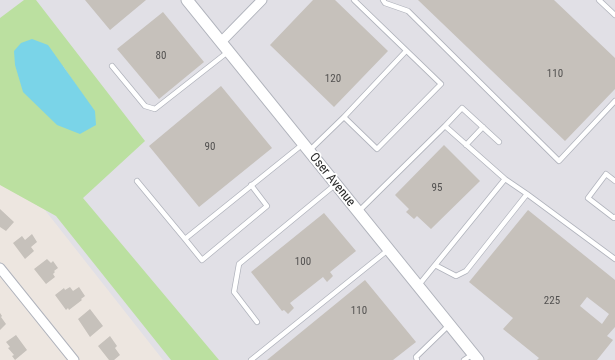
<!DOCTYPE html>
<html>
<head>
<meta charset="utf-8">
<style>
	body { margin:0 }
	canvas { display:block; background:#ede6e0 }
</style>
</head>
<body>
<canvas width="615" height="360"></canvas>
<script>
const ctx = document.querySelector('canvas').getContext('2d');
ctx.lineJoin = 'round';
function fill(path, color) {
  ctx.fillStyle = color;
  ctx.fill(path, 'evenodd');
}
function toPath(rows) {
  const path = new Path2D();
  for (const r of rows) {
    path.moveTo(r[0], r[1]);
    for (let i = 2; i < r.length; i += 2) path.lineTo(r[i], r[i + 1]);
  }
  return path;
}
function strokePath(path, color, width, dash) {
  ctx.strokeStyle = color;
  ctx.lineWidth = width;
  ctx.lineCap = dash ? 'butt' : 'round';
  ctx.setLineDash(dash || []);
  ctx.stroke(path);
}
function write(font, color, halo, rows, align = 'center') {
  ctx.font = font + ' "Roboto Condensed",sans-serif';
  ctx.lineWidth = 3.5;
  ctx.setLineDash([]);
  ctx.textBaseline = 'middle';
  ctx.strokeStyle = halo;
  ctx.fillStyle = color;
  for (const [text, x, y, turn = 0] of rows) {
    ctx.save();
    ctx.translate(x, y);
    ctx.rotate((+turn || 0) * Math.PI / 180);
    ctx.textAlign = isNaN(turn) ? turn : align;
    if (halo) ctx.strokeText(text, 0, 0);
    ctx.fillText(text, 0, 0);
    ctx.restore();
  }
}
const industrial = toPath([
	[0,0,615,0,615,360,163,360,0,153]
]);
const green = toPath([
	[24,0,36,0,145,141,83,198,219,360,171,360,56,216,0,185,0,18],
	[63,66,79,90,81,134]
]);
const water = toPath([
	[32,39,48,45,95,111,96,125,80,134,57,125,23,92,15,65,14,51,21,43]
]);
const building = toPath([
	[85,0,146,0,110,30],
	[313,0,335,0,388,51,334,107,270,45],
	[418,0,554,0,615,58,615,89,565,141],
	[163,12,204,62,159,99,117,49],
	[221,86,272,148,199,207,149,146],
	[444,145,480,181,431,229,417,216,414,219,406,212,409,209,395,195],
	[0,209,14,222,6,231,0,227],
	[528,210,615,280,615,327,607,336,613,340,597,360,537,360,539,358,503,329,513,318,469,282],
	[587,297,609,314,602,324,580,306],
	[324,213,356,251,330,272,333,276,327,282,323,277,290,303,294,308,288,314,284,310,282,311,251,272],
	[32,234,37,242,31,247,34,251,25,259,13,243,22,236,25,240],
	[47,259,51,263,53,261,58,268,54,271,55,272,53,274,55,277,46,284,34,269],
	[365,280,416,342,393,360,267,360],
	[70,287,73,291,79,287,85,296,81,299,82,300,69,310,68,308,66,310,55,295,64,288,65,290],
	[90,309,103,326,90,337,78,319],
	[0,313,2,316,1,317,6,324,0,330],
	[16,335,27,350,15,360,12,356,14,355,8,348,10,347,6,342],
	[110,336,117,346,115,348,120,355,114,360,109,360,98,346]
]);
const service = toPath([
	[383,0,385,3,408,11,559,161,615,101],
	[599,0,615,15],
	[112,66,145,106,155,109,229,51],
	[344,117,406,51],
	[445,126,462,108,499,142],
	[466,145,483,127],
	[309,151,344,117,377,149,441,84,354,0],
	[137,181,185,239,303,144],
	[615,181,606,174,588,198,614,218,615,217],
	[358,212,445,126,505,179],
	[185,239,202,260,267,206,251,185],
	[435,265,456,276,466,271,527,194],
	[418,286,505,179,527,194,615,259],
	[257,322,234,292,239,264,336,184],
	[251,360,388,250],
	[417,360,416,357,449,325],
	[464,360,473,354]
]);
const minor = toPath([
	[221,42,262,0],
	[0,268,74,360]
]);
const tertiary = toPath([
	[187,0,478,360]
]);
const numberNames = [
	["80",161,56],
	["110",555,74],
	["120",333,79],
	["90",210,147],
	["95",437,188],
	["100",303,262],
	["225",552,301],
	["110",359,311]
];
const streetNames = [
	["Oser Avenue",332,180,51]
];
fill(industrial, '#e1e0e6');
fill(green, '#bbe0a0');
fill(water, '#7ad4e8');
fill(building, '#c6c1bb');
strokePath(service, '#b0b3bc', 6);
strokePath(minor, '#b0b3bc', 11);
strokePath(tertiary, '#b0b3bc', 13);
strokePath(service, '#fff', 4.5);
strokePath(minor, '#fff', 9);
strokePath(tertiary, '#fff', 11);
write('11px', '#525150', null, numberNames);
write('13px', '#2c2c2c', '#fff', streetNames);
</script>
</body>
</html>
